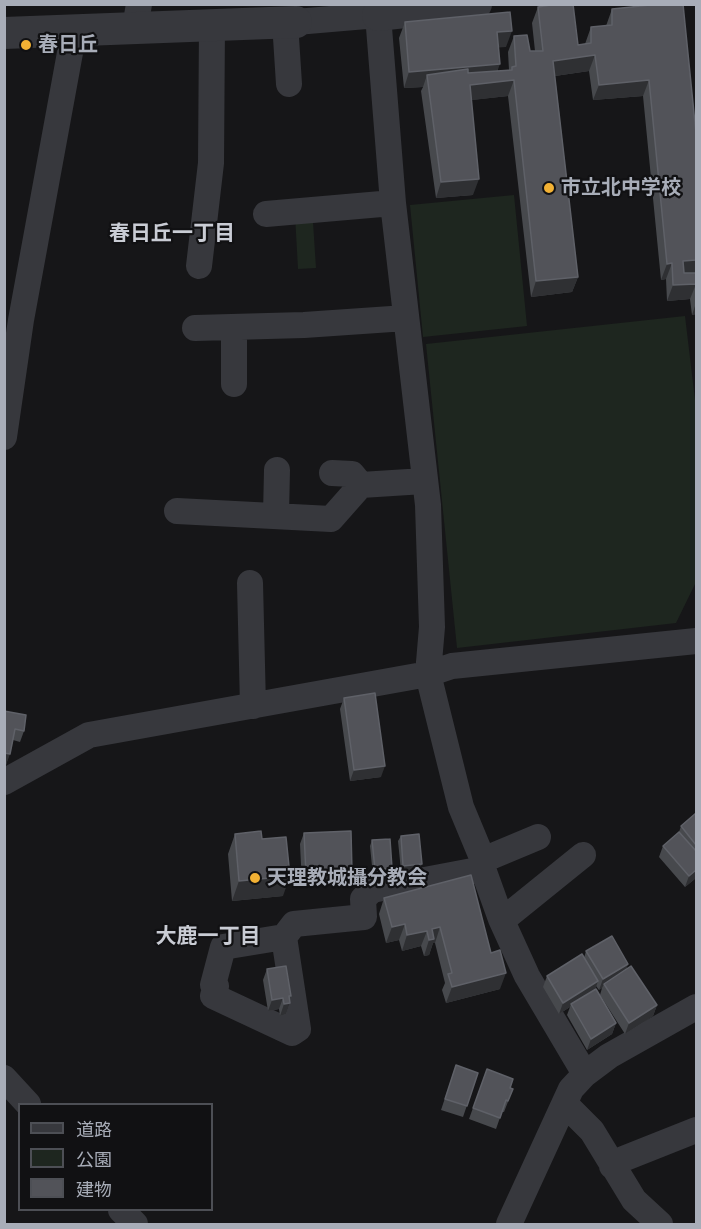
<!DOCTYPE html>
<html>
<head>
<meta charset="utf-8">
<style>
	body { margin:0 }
	#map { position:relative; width:701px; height:1229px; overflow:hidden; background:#161618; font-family:"IBM Plex Sans","Noto Sans JP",sans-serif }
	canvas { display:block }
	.frame { position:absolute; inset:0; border:6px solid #a8adb8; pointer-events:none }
	.legend { position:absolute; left:18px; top:1103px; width:195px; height:108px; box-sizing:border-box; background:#111113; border:2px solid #4d4f55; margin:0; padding:8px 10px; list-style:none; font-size:18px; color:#a8adb8 }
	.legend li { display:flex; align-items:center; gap:12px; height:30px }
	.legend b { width:30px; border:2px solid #4d4f55 }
</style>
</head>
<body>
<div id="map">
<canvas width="701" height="1229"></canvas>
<div class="frame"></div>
<ul class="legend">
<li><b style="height:8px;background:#37383d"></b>道路</li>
<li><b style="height:16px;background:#1e261f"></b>公園</li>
<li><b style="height:16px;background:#525359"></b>建物</li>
</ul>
</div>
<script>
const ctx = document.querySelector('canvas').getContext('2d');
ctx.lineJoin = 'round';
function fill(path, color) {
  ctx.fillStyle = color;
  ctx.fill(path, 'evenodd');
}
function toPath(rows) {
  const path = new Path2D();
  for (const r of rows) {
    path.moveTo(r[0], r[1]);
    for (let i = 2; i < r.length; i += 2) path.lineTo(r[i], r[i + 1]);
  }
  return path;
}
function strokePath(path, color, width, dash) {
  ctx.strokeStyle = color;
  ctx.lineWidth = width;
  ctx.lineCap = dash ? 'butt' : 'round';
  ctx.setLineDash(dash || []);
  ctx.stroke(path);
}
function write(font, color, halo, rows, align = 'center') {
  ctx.font = font + ' "IBM Plex Sans","Noto Sans JP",sans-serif';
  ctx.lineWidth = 4.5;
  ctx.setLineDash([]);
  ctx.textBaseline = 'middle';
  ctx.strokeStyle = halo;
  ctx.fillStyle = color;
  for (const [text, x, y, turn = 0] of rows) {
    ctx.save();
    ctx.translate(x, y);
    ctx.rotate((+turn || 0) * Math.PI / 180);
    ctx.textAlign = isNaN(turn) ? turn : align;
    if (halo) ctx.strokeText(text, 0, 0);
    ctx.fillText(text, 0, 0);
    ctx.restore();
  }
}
const green = toPath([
	[514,195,527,326,423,337,410,205],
	[295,215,313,222,316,268,298,269],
	[685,316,696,408,696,582,676,623,457,648,426,344]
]);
const minor = toPath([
	[285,22,289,84],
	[296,22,378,15,393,203,428,505,432,627,428,674,461,807,483,860,483,869,501,919,527,976,585,1074],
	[135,28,139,4],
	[266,214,393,203],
	[199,266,211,163,212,25],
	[234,327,234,384],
	[195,328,304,325,406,318],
	[4,437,21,320,74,31],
	[332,473,352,474,361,485],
	[177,511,331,519,361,485,424,481],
	[276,515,277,470],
	[250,583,253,706],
	[4,782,89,735,428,674,452,666,696,641],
	[483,860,538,837],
	[501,919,510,914,583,855],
	[284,937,223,947,213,985,216,986,213,996,292,1033,298,1029,284,937,294,924,364,917,363,899,372,890,483,869],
	[4,1078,28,1104],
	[565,1104,592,1131,634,1200,660,1224],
	[612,1166,623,1159,696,1130],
	[121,1210,135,1224],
	[509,1224,571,1089,585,1074,609,1056,696,1007]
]);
const tertiary = toPath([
	[378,15,476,4],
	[4,33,296,22]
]);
const wall = toPath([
	[538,7,578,45,585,44,591,27,606,26,612,9,696,133,696,314,692,315,690,299,667,301,666,279,661,280,643,96,593,100,589,71,555,76,578,277,572,292,531,297,508,96,471,100,473,195,436,198,421,91,423,87,404,88,399,38,405,22,506,47,498,47,498,71,509,70,508,52,514,36,530,51,535,51,532,23],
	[344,698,381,777,350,781,340,709],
	[4,711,24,731,20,742,13,740,6,765,4,764],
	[696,813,696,878,685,887,659,857,663,846,679,832,681,826],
	[304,833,352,872,348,883,302,885,300,844],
	[235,834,262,839,283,896,232,901,228,854],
	[401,836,419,870,401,871,398,841],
	[372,840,392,868,390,874,373,876,370,846],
	[471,875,500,989,446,1003,442,990,445,983,435,943,433,943,429,955,424,956,421,946,402,951,399,940,386,943,379,914,384,898],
	[586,951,628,964,626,969,657,1005,653,1016,625,1034,600,995,602,988,599,990,596,986,595,989,616,1023,612,1034,587,1050,567,1015,570,1007,559,1014,543,987,547,976,584,958],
	[267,969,291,996,290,999,290,1003,286,1014,280,1016,279,1009,268,1011,263,980],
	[456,1065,478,1073,463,1117,441,1110],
	[487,1069,513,1089,504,1112,502,1112,496,1129,469,1119]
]);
const shadedWall = toPath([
	[512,31,506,47,491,48,497,32],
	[595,55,589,71,548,77,553,61],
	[500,64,494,80,427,75,423,87,404,88,409,72],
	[514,80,508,96,464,101,470,85],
	[649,80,643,96,593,100,599,85],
	[479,179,473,195,436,198,441,182],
	[696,260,696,275,678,277,683,261],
	[672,263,666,279,661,280,667,264],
	[578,277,572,292,531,297,536,281],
	[696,284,690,299,667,301,673,285],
	[696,303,696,314,692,315],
	[4,753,10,754,6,765,4,764],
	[385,766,381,777,350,781,354,770],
	[422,864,419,870,401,871,403,866],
	[392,868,390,874,373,876,375,870],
	[696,870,696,878,685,887,689,876],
	[352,872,348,883,302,885,306,874],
	[290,876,283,896,232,901,239,881],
	[405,924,399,940,386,943,392,927],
	[440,927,435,943,433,943,429,955,424,956,429,940,432,929],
	[427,931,421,946,402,951,407,935],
	[628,964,624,975,604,984,602,988,599,990,603,979],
	[506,973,500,989,446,1003,452,987],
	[598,981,594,993,571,1004,570,1007,559,1014,563,1003],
	[289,996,291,996,288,1004,290,1003,286,1014,280,1016,284,1004],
	[283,998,279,1009,268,1011,272,1000],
	[657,1005,653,1016,625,1034,629,1023],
	[616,1023,612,1034,587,1050,591,1039]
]);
const building = toPath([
	[557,4,573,4,578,45,591,43,591,27,612,25,612,9,660,4,683,4,696,133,696,260,683,261,684,273,696,273,696,289,696,284,673,285,672,263,667,264,649,80,599,85,595,55,553,61,578,277,536,281,514,80,470,85,479,179,441,182,427,75,468,69,468,73,512,70,512,67,516,66,514,36,527,35,530,51,543,51,538,7,557,4],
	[510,12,512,31,497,32,500,64,409,72,405,22,510,12],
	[375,693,385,766,354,770,344,698,375,693],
	[4,711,26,715,24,731,15,729,10,754,4,753,4,711],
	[696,813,696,845,681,826,696,813],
	[261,831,262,839,286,837,290,876,239,881,235,834,261,831],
	[351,831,352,872,306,874,304,833,351,831],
	[679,832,696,851,696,870,689,876,663,846,679,832],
	[419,834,422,864,403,866,401,836,419,834],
	[390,839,392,868,375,870,372,840,390,839],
	[471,875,491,953,500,950,506,973,452,987,448,974,452,973,440,927,432,929,434,939,429,940,427,931,407,935,405,924,392,927,384,898,471,875],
	[612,936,628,964,603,979,586,951,612,936],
	[582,954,598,981,563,1003,547,976,582,954],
	[286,966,291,996,289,996,290,1003,284,1004,283,998,272,1000,267,969,286,966],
	[631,966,657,1005,629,1023,604,984,631,966],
	[596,989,616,1023,591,1039,571,1004,596,989],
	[456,1065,478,1073,467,1106,445,1099,456,1065],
	[487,1069,513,1079,510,1088,513,1089,508,1101,506,1100,500,1118,473,1108,487,1069]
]);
const markers = [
	[26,45,6,"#f2b134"],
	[549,188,6,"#f2b134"],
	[255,878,6,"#f2b134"]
];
const poiNames = [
	["春日丘",38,45],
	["市立北中学校",561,188],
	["天理教城攝分教会",267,878]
];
const neighbourhoodNames = [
	["春日丘一丁目",172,234],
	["大鹿一丁目",208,937]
];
fill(green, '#1e261f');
strokePath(minor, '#37383d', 26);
strokePath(tertiary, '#37383d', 32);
fill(wall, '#47494d');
fill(shadedWall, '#2f3033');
fill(building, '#525359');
strokePath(building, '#5f6168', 1.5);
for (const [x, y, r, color] of markers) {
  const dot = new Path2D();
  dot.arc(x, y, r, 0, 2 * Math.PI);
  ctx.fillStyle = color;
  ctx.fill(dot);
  strokePath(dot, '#111113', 2);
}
write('bold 20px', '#a8adb8', '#111113', poiNames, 'left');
write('bold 21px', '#c9ccd4', '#111113', neighbourhoodNames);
</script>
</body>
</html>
